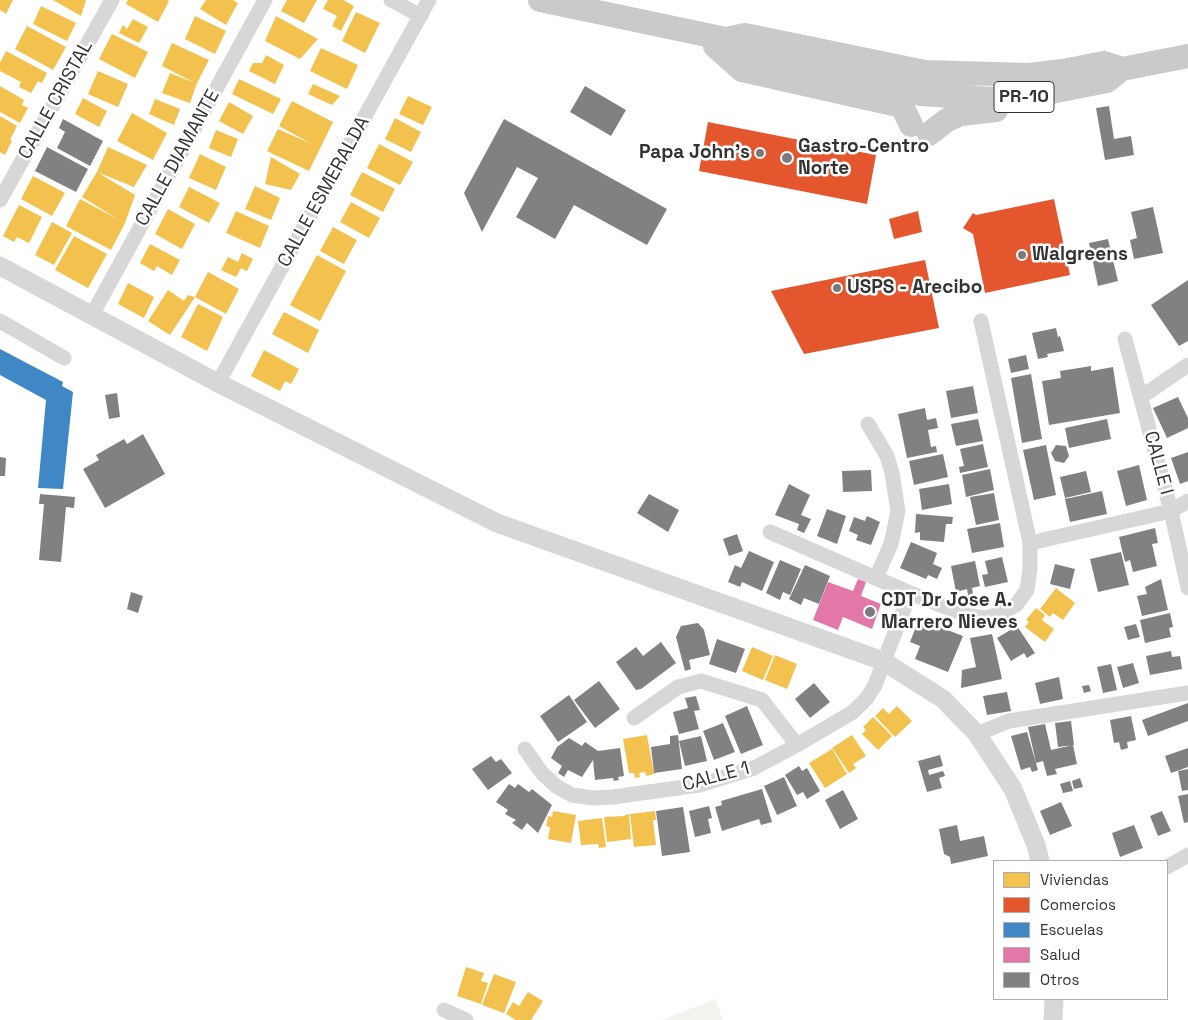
<!DOCTYPE html>
<html>
<head>
<meta charset="utf-8">
<style>
	body { margin:0 }
	#map { position:relative; width:1188px; height:1020px; overflow:hidden; background:#fff; font-family:"Space Grotesk",sans-serif }
	canvas { display:block }
	.legend { position:absolute; left:993px; top:860px; width:175px; height:140px; box-sizing:border-box; background:#fff; border:1px solid #adadad; margin:0; padding:6px 9px; list-style:none; font-size:15px; color:#333 }
	.legend li { display:flex; align-items:center; gap:10px; height:25px }
	.legend b { width:25px; border:1px solid #adadad }
</style>
</head>
<body>
<div id="map">
<canvas width="1188" height="1020"></canvas>
<ul class="legend">
<li><b style="height:14px;background:#f2c14e"></b>Viviendas</li>
<li><b style="height:14px;background:#e4572e"></b>Comercios</li>
<li><b style="height:14px;background:#3f88c5"></b>Escuelas</li>
<li><b style="height:14px;background:#e377a8"></b>Salud</li>
<li><b style="height:14px;background:#818181"></b>Otros</li>
</ul>
</div>
<script>
const ctx = document.querySelector('canvas').getContext('2d');
ctx.lineJoin = 'round';
function fill(path, color) {
  ctx.fillStyle = color;
  ctx.fill(path, 'evenodd');
}
function toPath(rows) {
  const path = new Path2D();
  for (const r of rows) {
    path.moveTo(r[0], r[1]);
    for (let i = 2; i < r.length; i += 2) path.lineTo(r[i], r[i + 1]);
  }
  return path;
}
function strokePath(path, color, width, dash) {
  ctx.strokeStyle = color;
  ctx.lineWidth = width;
  ctx.lineCap = dash ? 'butt' : 'round';
  ctx.setLineDash(dash || []);
  ctx.stroke(path);
}
function write(font, color, halo, rows, align = 'center') {
  ctx.font = font + ' "Space Grotesk",sans-serif';
  ctx.lineWidth = 5;
  ctx.setLineDash([]);
  ctx.textBaseline = 'middle';
  ctx.strokeStyle = halo;
  ctx.fillStyle = color;
  for (const [text, x, y, turn = 0] of rows) {
    ctx.save();
    ctx.translate(x, y);
    ctx.rotate((+turn || 0) * Math.PI / 180);
    ctx.textAlign = isNaN(turn) ? turn : align;
    if (halo) ctx.strokeText(text, 0, 0);
    ctx.fillText(text, 0, 0);
    ctx.restore();
  }
}
const green = toPath([
	[715,999,723,1020,662,1020]
]);
const homes = toPath([
	[0,0,13,0,6,14,0,10],
	[53,0,86,0,81,16],
	[128,0,167,0,169,1,158,22,126,4],
	[206,0,233,0,238,3,226,25,200,9],
	[287,0,317,0,304,23,281,11],
	[328,0,343,0,354,6,341,31,332,26,337,16,323,9],
	[41,6,76,23,67,41,33,24],
	[356,12,380,23,365,53,342,41],
	[195,16,226,31,215,54,185,39],
	[276,16,318,39,300,59,265,41],
	[133,19,148,27,139,43,119,33,123,25,127,29],
	[27,26,66,47,53,70,15,49],
	[112,34,148,52,135,78,99,59],
	[172,43,209,60,197,83,190,103,162,93,170,73,195,83,162,66],
	[321,48,358,65,347,89,310,71],
	[6,51,47,73,42,83,38,81,31,93,19,87,21,82,0,71,0,63],
	[266,55,284,65,275,84,249,71,253,63,262,63],
	[98,71,128,84,118,107,88,94],
	[239,79,281,99,273,114,232,94],
	[313,84,340,96,332,105,308,94],
	[0,86,24,100,22,105,28,108,20,123,0,112],
	[408,96,432,107,423,125,399,114],
	[83,98,107,111,99,127,75,114],
	[155,99,180,109,174,125,149,114],
	[292,101,333,122,309,171,267,151,278,129,312,144,279,126],
	[229,102,253,116,243,134,219,121],
	[132,113,167,133,153,160,117,141],
	[0,116,17,126,10,140,12,141,5,155,0,152],
	[395,118,421,132,411,152,385,139],
	[216,130,238,139,231,157,209,148],
	[379,144,413,162,400,185,367,168],
	[108,147,147,165,134,187,97,172],
	[200,154,226,167,216,190,189,178],
	[271,157,300,174,291,190,265,184],
	[97,172,135,195,125,223,111,250,66,226,80,199,119,220,82,197],
	[362,172,395,189,383,212,350,195],
	[33,176,65,193,52,216,21,199],
	[255,186,280,198,271,220,245,209],
	[189,187,220,203,209,223,179,207],
	[351,202,380,218,369,238,340,222],
	[19,205,42,217,29,243,17,237,14,242,3,236],
	[168,209,195,224,182,249,155,234],
	[236,211,269,226,260,248,226,233],
	[52,222,72,233,54,265,35,255],
	[333,227,357,240,344,264,320,251],
	[74,236,107,254,88,288,55,270],
	[150,244,180,260,172,275,157,266,154,271,140,263],
	[242,253,253,259,247,271,241,268,236,277,221,270,228,257,238,262],
	[317,255,346,271,320,321,290,305],
	[208,272,239,289,226,314,195,297],
	[128,283,154,297,144,318,118,304],
	[168,290,184,301,188,295,195,297,170,335,148,321],
	[198,304,223,317,207,351,181,337],
	[284,312,319,330,308,353,272,334],
	[264,350,299,369,291,384,285,381,280,391,251,376],
	[1056,588,1075,603,1063,620,1053,613,1050,617,1040,609],
	[1036,608,1045,615,1042,620,1054,629,1045,642,1025,627,1029,622,1026,620],
	[752,647,773,656,763,680,742,671],
	[775,655,797,664,787,689,765,680],
	[897,706,912,721,895,737,875,716,883,708,889,714],
	[873,717,892,736,878,750,862,734,866,730,863,727],
	[647,735,654,774,646,776,645,772,639,773,640,777,635,778,634,773,629,773,623,739],
	[852,735,866,756,853,764,856,768,849,773,832,748],
	[832,749,847,774,825,788,809,763],
	[553,811,576,815,571,843,548,839,550,827,546,826,548,816,552,817],
	[655,811,656,820,653,820,656,845,634,847,630,814],
	[629,814,631,839,607,842,604,817,625,816,625,815],
	[602,818,606,847,599,848,598,844,581,845,578,821],
	[466,967,484,973,481,981,488,983,481,1004,457,996],
	[494,974,516,982,504,1013,482,1005],
	[528,992,543,1001,531,1020,516,1020,506,1014,513,1002,519,1006]
]);
const shops = toPath([
	[708,122,876,155,867,204,699,171],
	[1054,199,1070,275,985,293,973,234,963,228,973,213,976,215],
	[918,211,922,232,894,239,889,219],
	[925,260,939,328,804,354,771,291]
]);
const schools = toPath([
	[0,349,63,382,62,386,73,392,63,489,38,488,46,400,0,375]
]);
const health = toPath([
	[858,579,866,582,861,596,881,604,872,629,843,617,838,630,813,620,828,582,853,591]
]);
const building = toPath([
	[585,86,626,110,611,136,570,112],
	[1109,106,1114,139,1131,136,1134,155,1105,160,1096,108],
	[63,119,103,141,90,166,57,148,65,132,59,128],
	[504,119,667,209,647,245,574,205,555,239,516,217,538,178,517,167,482,232,464,193],
	[47,147,88,169,76,192,35,171],
	[1153,207,1163,253,1134,259,1130,240,1137,238,1131,212],
	[1108,239,1118,281,1098,286,1089,243],
	[1188,280,1188,341,1179,346,1151,305],
	[1056,328,1058,337,1060,336,1064,351,1047,354,1048,357,1038,359,1032,333],
	[1026,355,1029,369,1011,373,1008,359],
	[1091,366,1091,371,1113,367,1120,413,1049,425,1042,381,1061,378,1060,371],
	[1031,374,1042,439,1022,443,1011,378],
	[973,386,978,413,951,418,946,391],
	[117,393,120,417,109,419,105,395],
	[1178,397,1188,418,1188,428,1167,438,1153,408],
	[925,408,927,420,936,418,938,428,928,430,931,447,936,446,937,452,907,458,898,414],
	[978,419,983,441,956,446,951,424],
	[1107,419,1111,439,1069,448,1065,428],
	[143,434,165,474,105,508,83,469,99,460,96,455,124,439,127,444],
	[983,444,988,467,960,473,959,467,964,466,960,449],
	[1046,445,1056,495,1034,500,1023,450],
	[1056,445,1066,446,1069,456,1064,463,1055,461,1051,453],
	[1188,452,1188,481,1180,484,1171,458],
	[943,454,948,477,914,485,909,461],
	[0,457,6,458,5,476,0,476],
	[1139,465,1147,500,1126,506,1117,471],
	[990,469,994,490,966,497,962,475],
	[871,470,872,491,843,492,842,471],
	[1086,471,1091,492,1065,498,1060,477],
	[789,484,810,495,801,515,811,519,804,533,797,530,799,524,775,515],
	[949,484,952,504,922,510,919,489],
	[1102,491,1107,514,1070,522,1065,499],
	[994,493,999,520,976,525,970,497],
	[40,494,75,497,74,508,66,507,61,562,39,560,44,504,39,504],
	[649,494,679,510,668,532,637,513],
	[827,509,846,516,837,544,817,536],
	[916,514,953,517,952,524,946,524,944,542,920,540,920,532,915,533],
	[867,516,880,522,871,545,856,540,858,535,849,531,854,517,865,521],
	[1000,523,1004,547,972,553,967,529],
	[1155,528,1158,543,1152,544,1157,566,1133,572,1130,560,1125,562,1119,537],
	[737,534,743,551,729,556,723,539],
	[911,542,937,553,933,564,942,568,937,579,928,575,926,579,900,568],
	[749,551,774,562,762,591,742,582,740,587,728,582,735,565,741,568],
	[1121,552,1129,585,1098,592,1090,559],
	[1002,557,1008,582,985,587,982,575,988,574,985,561],
	[780,560,801,569,790,595,783,592,780,600,766,593],
	[975,561,980,586,972,588,973,594,968,595,967,589,956,592,951,566],
	[1055,564,1075,569,1070,589,1050,584],
	[805,565,830,576,819,604,804,598,801,605,789,599],
	[1161,579,1168,610,1142,616,1137,596,1147,594,1145,587],
	[131,592,143,596,138,613,127,609],
	[1170,613,1173,627,1169,628,1171,637,1145,643,1140,620],
	[919,619,963,636,948,672,915,659,920,646,910,642],
	[698,623,704,630,710,655,689,660,691,669,685,671,676,637,681,626],
	[1136,624,1140,637,1128,640,1124,627],
	[1017,626,1035,653,1027,658,1024,653,1011,661,997,638],
	[992,634,1002,679,961,688,962,670,976,667,970,638],
	[717,639,745,649,736,673,709,664],
	[661,642,676,663,641,689,636,690,616,662,636,647,643,656],
	[1171,651,1172,657,1180,656,1182,669,1150,675,1146,656],
	[1133,663,1139,683,1123,688,1117,667],
	[1111,664,1117,690,1103,693,1097,667],
	[1059,677,1063,699,1040,704,1035,683],
	[599,681,620,709,595,728,574,700],
	[814,683,830,702,810,718,795,699],
	[1089,685,1091,691,1084,693,1082,686],
	[1007,692,1011,711,987,715,983,696],
	[569,695,587,722,558,742,540,716],
	[696,696,700,710,694,711,699,729,679,734,673,712,688,708,685,698],
	[1188,703,1188,721,1148,736,1142,720],
	[747,706,763,745,741,754,725,716],
	[1131,716,1136,740,1127,742,1128,748,1121,750,1119,742,1114,743,1110,720],
	[1071,721,1074,745,1058,747,1055,723],
	[723,723,735,752,714,760,703,731],
	[1045,724,1051,750,1073,745,1077,764,1055,769,1057,774,1047,776,1043,761,1036,763,1028,727],
	[1027,732,1038,770,1032,772,1030,767,1021,770,1011,736],
	[678,735,682,769,654,773,651,747,670,744,670,736],
	[701,736,707,761,685,766,679,741],
	[569,738,582,746,585,742,598,751,620,748,624,776,618,777,619,780,614,781,613,778,595,780,593,760,582,777,568,770,564,777,558,773,562,766,551,758,557,747],
	[1188,748,1188,767,1171,773,1165,756],
	[940,755,943,766,928,770,929,775,943,771,945,776,939,778,942,788,927,792,918,761],
	[491,756,496,762,501,759,512,773,488,790,472,769],
	[799,766,802,771,807,768,820,791,807,799,803,792,797,795,785,775],
	[1188,769,1188,790,1182,791,1178,771],
	[784,777,797,806,777,815,764,786],
	[1080,778,1083,787,1074,789,1072,781],
	[1070,781,1073,791,1063,793,1060,784],
	[509,784,515,788,518,784,529,792,532,789,552,805,538,833,527,823,522,830,512,823,516,820,505,814,508,810,496,802],
	[762,789,772,822,761,825,759,819,722,831,715,807,722,805,721,801],
	[843,790,858,819,840,829,825,800],
	[1188,794,1188,822,1184,823,1178,796],
	[1061,802,1072,826,1050,835,1040,811],
	[709,806,712,818,708,819,711,833,695,837,689,811],
	[683,807,690,852,662,856,656,811],
	[1162,811,1171,831,1158,836,1150,816],
	[957,825,960,841,984,836,988,856,951,864,950,857,944,854,939,829],
	[1134,825,1143,848,1120,857,1112,833]
]);
const minor = toPath([
	[391,0,421,16],
	[0,200,112,0],
	[92,315,265,0],
	[0,321,64,358],
	[1125,339,1171,511,1188,588],
	[218,383,429,0],
	[1141,397,1188,365],
	[868,424,887,456,892,473,898,511,891,544,876,578],
	[770,532,910,593,969,616,986,618,1002,613,1016,605,1027,590,1030,569,1030,543,981,321],
	[1030,543,1171,511,1188,501],
	[634,718,678,687,701,681,762,700,797,745],
	[977,734,1009,721,1188,693],
	[525,749,542,773,556,786,572,795,593,798,613,797,699,785,754,768,797,745,853,712,867,698,875,685,910,593],
	[1167,867,1188,855],
	[444,1010,466,1020]
]);
const tertiary = toPath([
	[0,266,218,383,497,523,883,661,943,699,977,734,1013,789,1036,845,1040,861],
	[1053,1020,1054,999]
]);
const primary = toPath([
	[540,0,726,39,745,35,925,72,1029,75,1063,71,1104,63,1122,69],
	[726,39,742,51,791,62,872,83,921,94,991,99,1026,97,1107,81,1122,69,1188,56],
	[715,46,742,70,902,106,911,125],
	[929,134,947,120,961,114,996,110]
]);
const markers = [
	[760,153,5,"#7a7a7a"],
	[787,158,6,"#7a7a7a"],
	[1022,255,5,"#7a7a7a"],
	[837,288,5,"#7a7a7a"],
	[870,612,6,"#7a7a7a"]
];
const shields = [
	[1024,97,60]
];
const shieldNames = [
	["PR-10",1024,97]
];
const streetNames = [
	["CALLE CRISTAL",56,100,-61],
	["CALLE DIAMANTE",178,158,-61],
	["CALLE ESMERALDA",324,192,-61],
	["CALLE I",1158,463,75],
	["CALLE 1",716,777,-15]
];
const poiNames = [
	["Gastro-Centro",798,147],
	["Norte",798,169],
	["Papa John's",750,153,"right"],
	["Walgreens",1032,255],
	["USPS - Arecibo",847,288],
	["CDT Dr Jose A.",881,601],
	["Marrero Nieves",881,623]
];
fill(green, '#f1f5ed');
fill(homes, '#f2c14e');
fill(shops, '#e4572e');
fill(schools, '#3f88c5');
fill(health, '#e377a8');
fill(building, '#818181');
strokePath(minor, '#d7d7d7', 15);
strokePath(tertiary, '#d7d7d7', 19);
strokePath(primary, '#cacaca', 24);
for (const [x, y, r, color] of markers) {
  const dot = new Path2D();
  dot.arc(x, y, r, 0, 2 * Math.PI);
  ctx.fillStyle = color;
  ctx.fill(dot);
  strokePath(dot, '#fff', 2);
}
for (const [x, y, w] of shields) {
  const box = new Path2D();
  box.roundRect(x - w / 2, y - 15.5, w, 31, 4);
  ctx.fillStyle = '#fff';
  ctx.fill(box);
  strokePath(box, '#333', 1);
}
write('bold 18px', '#333', null, shieldNames);
write('19px', '#333', '#fff', streetNames);
write('bold 19px', '#333', '#fff', poiNames, 'left');
</script>
</body>
</html>
